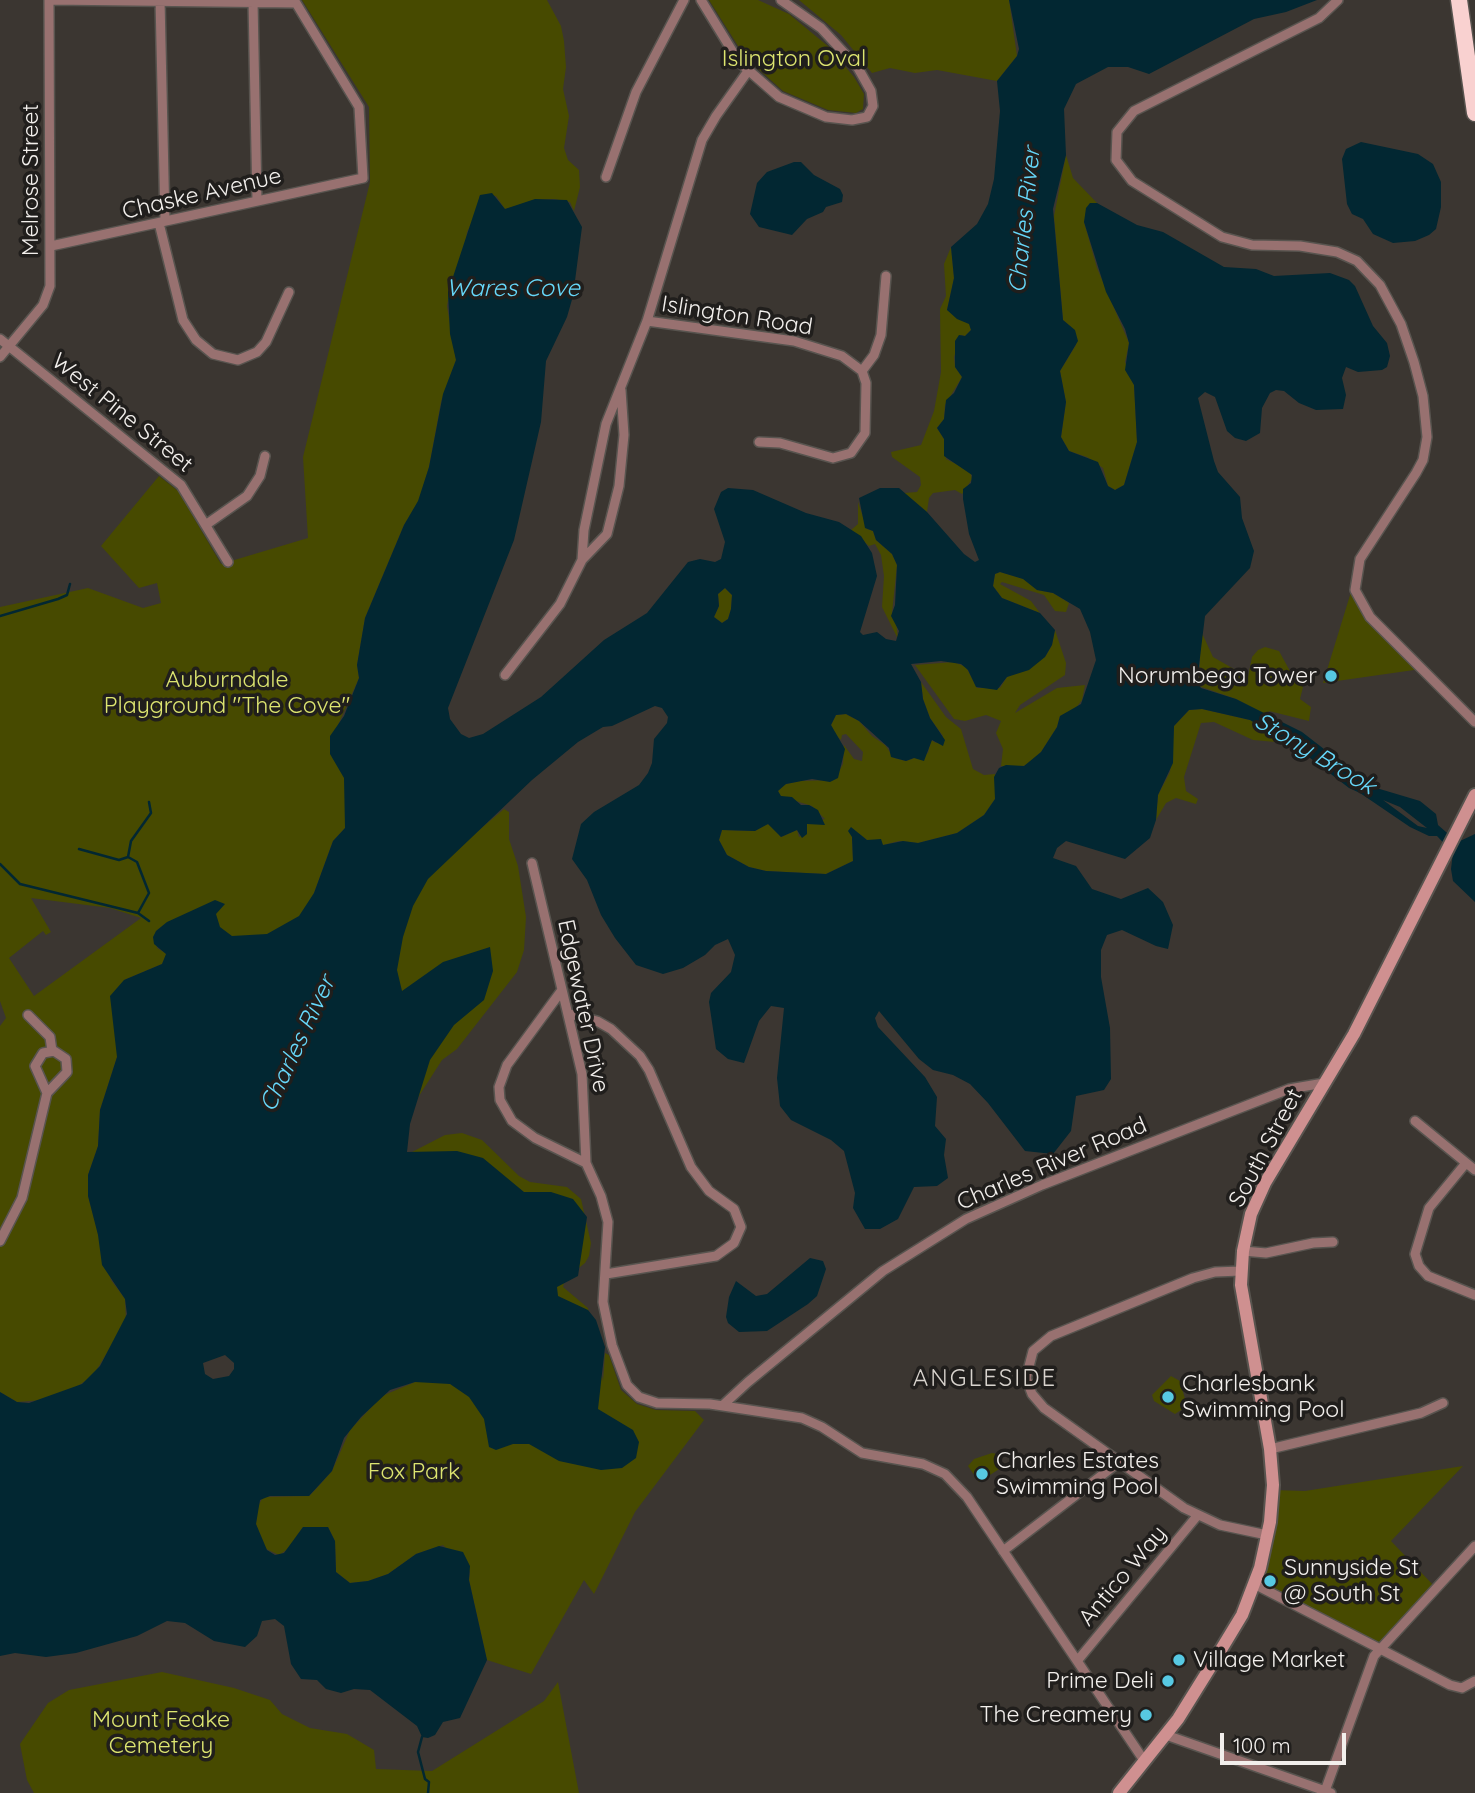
<!DOCTYPE html>
<html>
<head>
<meta charset="utf-8">
<style>
	body { margin:0 }
	#map { position:relative; width:1475px; height:1793px; overflow:hidden; background:#3b3631; font-family:Quicksand,sans-serif }
	canvas { display:block }
	.scale { position:absolute; left:1220px; top:1733px; width:126px; height:32px; box-sizing:border-box; border:4px solid #f2efec; border-top:0; padding-left:9px; font-size:21px; line-height:24px; white-space:nowrap; color:#f2efec; -webkit-text-stroke:5px #201e1c; paint-order:stroke }
</style>
</head>
<body>
<div id="map">
<canvas width="1475" height="1793"></canvas>
<div class="scale">100 m</div>
</div>
<script>
const ctx = document.querySelector('canvas').getContext('2d');
ctx.lineJoin = 'round';
function fill(path, color) {
  ctx.fillStyle = color;
  ctx.fill(path, 'evenodd');
}
function toPath(rows) {
  const path = new Path2D();
  for (const r of rows) {
    path.moveTo(r[0], r[1]);
    for (let i = 2; i < r.length; i += 2) path.lineTo(r[i], r[i + 1]);
  }
  return path;
}
function strokePath(path, color, width, dash) {
  ctx.strokeStyle = color;
  ctx.lineWidth = width;
  ctx.lineCap = dash ? 'butt' : 'round';
  ctx.setLineDash(dash || []);
  ctx.stroke(path);
}
function write(font, color, halo, rows, align = 'center') {
  ctx.font = font + ' Quicksand,sans-serif';
  ctx.lineWidth = 7;
  ctx.setLineDash([]);
  ctx.textBaseline = 'middle';
  ctx.strokeStyle = halo;
  ctx.fillStyle = color;
  for (const [text, x, y, turn = 0] of rows) {
    ctx.save();
    ctx.translate(x, y);
    ctx.rotate((+turn || 0) * Math.PI / 180);
    ctx.textAlign = isNaN(turn) ? turn : align;
    if (halo) ctx.strokeText(text, 0, 0);
    ctx.fillText(text, 0, 0);
    ctx.restore();
  }
}
const green = toPath([
	[302,0,547,0,561,26,564,41,566,67,563,89,569,116,564,148,568,160,579,170,580,187,574,211,570,202,554,199,538,200,505,209,496,196,480,195,475,216,467,232,464,252,451,283,447,306,456,360,441,402,429,467,419,501,404,525,365,618,357,665,359,678,338,725,350,732,345,828,333,841,314,893,293,935,242,941,176,921,168,922,156,931,157,948,167,954,162,964,124,980,117,1057,100,1110,98,1146,88,1175,88,1196,111,1280,125,1299,126,1321,93,1376,73,1389,43,1400,17,1402,0,1392,0,1026,6,1018,0,1001,0,607,88,588,143,608,161,603,157,583,139,588,101,546,159,476,178,491,221,564,308,538,303,457,370,182,369,107],
	[31,898,110,908,141,918,34,996,9,958,43,931,46,935,51,932],
	[709,0,758,0,789,14,829,47,854,77,864,94,863,109,856,113,828,110,783,91,745,57],
	[799,0,1009,0,1017,56,997,81,937,70,915,73,890,68,872,73,841,35],
	[1066,155,1073,178,1097,203,1090,203,1084,222,1097,268,1129,343,1125,362,1134,385,1137,442,1124,485,1115,490,1108,486,1103,468,1087,457,1069,451,1061,437,1066,402,1060,371,1076,345,1071,327,1063,320,1054,216],
	[951,247,954,278,947,310,970,324,971,330,965,336,961,335,954,357,955,367,962,377,945,405,944,419,937,428,944,439,946,459,970,471,972,479,962,494,955,490,933,493,929,498,927,512,904,493,917,492,921,485,920,477,892,457,891,452,921,445,934,411,941,372,940,309,946,296,944,264],
	[858,502,867,529,873,531,876,540,892,554,897,565,892,613,896,621,898,639,882,607,884,576,881,555,875,544,869,546,851,530,858,524],
	[1000,572,1024,579,1037,590,1053,593,1069,603,1066,612,1055,611,1044,595,1002,582,1000,584,1031,601,1040,613,1002,598,993,586,995,574],
	[1355,579,1358,600,1421,669,1323,683],
	[725,588,732,595,731,609,728,619,722,623,714,617,719,606,718,594],
	[1055,630,1066,663,1065,675,1020,705,1015,713,1057,688,1085,685,1082,700,1075,709,1060,716,1057,727,1041,752,1028,764,1020,767,1001,766,1003,749,996,733,1001,721,986,715,965,721,954,719,915,665,954,662,966,667,977,688,1000,688,1007,677,1045,657,1052,645],
	[1201,631,1213,657,1248,677,1252,657,1258,650,1265,647,1279,651,1291,673,1303,687,1300,699,1311,707,1309,721,1269,711,1268,716,1236,699,1199,686],
	[921,682,946,717,961,729,973,769,984,775,995,774,995,799,984,815,957,833,918,843,899,841,883,845,878,840,867,840,858,833,852,837,853,861,826,874,766,871,749,867,727,855,719,840,722,830,755,831,766,824,772,825,781,837,797,830,799,837,807,832,807,824,825,819,812,806,780,796,778,791,782,785,800,781,834,780,843,764,844,745,854,759,862,761,863,752,846,734,842,735,841,740,835,734,831,725,836,715,846,714,859,721,872,736,885,745,894,758,906,761,928,753,931,740,936,743,943,736,930,718,923,699],
	[1202,709,1250,720,1287,743,1253,740,1214,722,1201,723,1184,777,1186,791,1198,799,1196,804,1176,798,1166,803,1156,820,1158,795,1170,772,1174,726,1189,710],
	[504,809,509,812,509,839,518,866,526,917,524,950,517,972,457,1049,442,1060,412,1107,394,983,402,929,426,875],
	[462,1133,482,1140,519,1176,530,1182,567,1187,581,1199,591,1243,589,1256,585,1263,565,1279,563,1287,588,1308,603,1381,605,1353,609,1355,621,1390,637,1404,656,1410,695,1411,704,1420,635,1512,594,1594,584,1580,531,1674,487,1660,469,1580,470,1572,443,1545,416,1554,388,1574,368,1581,350,1583,336,1572,335,1541,328,1527,303,1527,288,1549,279,1555,264,1548,256,1524,257,1508,263,1497,309,1496,316,1489,332,1471,350,1430,382,1396,415,1382,440,1381,452,1384,412,1152,445,1135],
	[1171,1376,1180,1381,1187,1406,1175,1414,1154,1401,1152,1395],
	[992,1453,997,1454,1004,1466,979,1482,968,1466,974,1459],
	[1463,1466,1391,1541,1436,1588,1380,1648,1256,1585,1273,1490,1305,1491],
	[162,1672,234,1688,270,1700,282,1714,310,1728,347,1734,374,1750,376,1769,432,1771,544,1701,558,1682,579,1793,34,1793,27,1780,20,1744,48,1703,69,1690]
]);
const water = toPath([
	[1009,0,1317,0,1286,12,1254,19,1149,74,1128,67,1108,67,1076,84,1064,109,1066,155,1053,209,1063,320,1075,330,1078,341,1060,371,1066,402,1061,437,1069,451,1098,462,1108,486,1115,490,1124,485,1137,442,1134,385,1125,370,1129,343,1125,329,1106,292,1084,222,1086,208,1090,203,1097,203,1137,225,1163,232,1224,267,1256,269,1274,276,1330,273,1349,280,1355,286,1373,326,1387,343,1390,356,1387,367,1382,370,1358,372,1346,367,1342,378,1346,395,1343,409,1316,410,1299,403,1284,391,1276,390,1270,393,1262,408,1260,433,1246,441,1235,438,1227,431,1215,397,1205,392,1198,398,1214,461,1218,472,1240,497,1242,518,1254,551,1250,568,1205,616,1197,682,1201,688,1236,699,1302,732,1373,787,1420,801,1436,814,1438,825,1454,839,1460,841,1475,834,1475,902,1453,881,1451,869,1453,853,1437,836,1429,836,1410,827,1360,793,1349,788,1301,751,1250,720,1202,709,1189,710,1174,726,1173,763,1158,795,1156,820,1150,838,1125,859,1066,841,1057,848,1053,858,1076,866,1092,889,1121,899,1148,888,1163,902,1173,925,1168,949,1156,946,1122,930,1107,935,1101,950,1101,977,1110,1028,1111,1079,1104,1090,1076,1096,1071,1131,1053,1154,1025,1151,988,1103,970,1084,953,1075,933,1070,919,1059,879,1011,875,1018,878,1027,925,1077,937,1097,935,1126,946,1139,944,1155,948,1178,937,1186,914,1187,898,1219,880,1229,865,1229,853,1208,855,1193,844,1151,831,1140,791,1120,780,1106,777,1078,784,1008,771,1006,759,1021,744,1063,728,1059,716,1049,709,1002,711,993,731,972,735,955,728,939,715,945,705,955,683,968,663,974,636,965,615,938,601,915,587,880,572,859,581,824,594,812,639,785,648,773,652,763,654,739,667,723,668,717,662,708,655,706,612,726,603,727,578,742,532,780,428,879,413,906,403,937,397,970,402,991,443,962,490,947,493,971,484,1000,454,1025,430,1060,410,1124,407,1152,457,1151,483,1158,524,1192,551,1192,573,1199,587,1217,578,1276,557,1287,558,1296,588,1310,596,1320,605,1347,598,1409,633,1430,639,1442,636,1458,622,1468,601,1470,559,1461,529,1444,513,1444,496,1450,489,1447,484,1419,469,1397,450,1384,415,1382,390,1390,361,1417,344,1438,332,1471,309,1496,270,1496,260,1500,256,1524,267,1550,275,1555,284,1553,303,1527,328,1527,335,1541,336,1572,350,1583,368,1581,388,1574,416,1554,439,1546,463,1552,470,1566,469,1580,487,1660,460,1718,443,1722,435,1735,428,1738,422,1737,417,1726,370,1690,354,1689,341,1693,326,1689,317,1680,301,1679,291,1664,284,1626,275,1619,262,1621,257,1636,245,1647,214,1641,185,1623,167,1621,137,1636,76,1653,46,1657,15,1653,0,1656,0,1392,17,1402,29,1403,82,1384,100,1366,127,1314,125,1299,102,1265,98,1235,88,1196,88,1175,98,1146,100,1110,117,1057,110,996,124,980,162,964,166,954,154,944,153,937,156,931,167,922,215,900,225,904,216,914,220,927,232,936,267,934,299,916,314,893,333,841,345,828,344,778,330,754,330,736,344,716,359,678,357,665,365,618,404,525,418,501,429,467,443,394,456,360,450,334,448,292,480,195,492,193,505,209,535,199,567,200,582,227,573,296,567,317,546,361,541,422,514,540,448,708,450,719,461,734,469,738,483,734,541,697,604,640,647,613,688,562,700,559,715,562,721,559,725,542,714,509,721,492,728,488,753,490,806,513,839,522,861,536,872,553,877,576,860,632,863,635,877,632,886,639,896,641,899,631,891,616,895,605,897,565,892,554,876,540,873,531,865,528,859,498,880,488,899,488,927,512,964,554,975,562,979,560,969,534,963,499,963,489,971,483,972,475,944,456,944,439,937,428,944,419,946,400,954,393,962,377,955,367,955,341,959,335,965,336,971,330,969,324,957,319,947,310,954,278,951,247,977,224,988,204,994,179,1000,111,997,81,1017,56,1019,49],
	[1000,572,1023,579,1037,590,1053,593,1080,609,1090,632,1096,660,1081,704,1060,716,1057,727,1041,752,1024,766,1006,765,999,768,994,777,995,799,984,815,957,833,918,843,903,841,883,845,881,839,867,840,851,827,848,831,852,837,853,861,826,874,766,871,749,867,727,855,719,840,722,830,755,831,768,824,781,837,797,830,802,838,807,834,807,824,825,825,818,810,809,805,801,805,792,797,781,796,778,791,786,784,812,779,830,782,838,778,845,749,831,725,836,715,846,714,859,721,889,748,891,757,906,761,914,758,924,761,932,740,943,746,945,740,930,718,923,699,921,682,911,664,941,661,961,664,968,670,976,687,997,690,1007,677,1029,670,1045,657,1052,645,1055,630,1040,613,1002,598,993,586,995,574],
	[725,588,732,595,731,609,728,619,722,623,714,617,719,606,718,594],
	[1383,800,1400,807,1427,828,1418,826],
	[225,1355,234,1363,234,1369,229,1376,213,1379,205,1374,203,1363],
	[1361,142,1418,154,1433,164,1441,182,1441,207,1436,229,1429,235,1415,241,1393,243,1373,234,1363,219,1352,214,1347,204,1342,159,1346,149],
	[794,162,801,162,814,175,840,189,843,195,842,202,826,207,823,212,807,219,792,235,759,227,750,214,757,183,767,172],
	[810,1258,823,1261,826,1269,817,1296,808,1304,767,1331,739,1332,728,1323,726,1317,729,1297,736,1281,756,1296,767,1294]
]);
const stream = toPath([
	[0,616,58,599,67,595,70,584],
	[79,849,119,860,128,857],
	[0,864,20,884,138,913,149,921],
	[138,913,149,893,137,862,128,857,131,841,151,813,149,802],
	[422,1737,418,1752,425,1779,429,1782,428,1793]
]);
const minor = toPath([
	[160,0,165,221],
	[701,0,739,62,779,97,826,117,852,120,867,117,873,106,871,91,858,68,821,28,781,0],
	[1338,0,1319,18,1134,111,1117,132,1116,160,1132,181,1222,237,1252,245,1300,246,1337,252,1357,261,1380,285,1401,324,1414,362,1423,396,1427,437,1423,460,1416,473,1360,559,1355,590,1370,617,1475,722],
	[253,1,257,201],
	[606,177,636,92,684,0],
	[159,223,183,320,196,340,213,354,238,360,257,352,266,342,289,292],
	[51,246,363,178,359,107,296,3,52,0],
	[647,321,794,341,842,356,862,371,866,383,865,433,851,453,833,458,780,443,759,442],
	[0,339,181,485,228,562],
	[0,357,43,305,50,286,49,0],
	[862,371,874,355,881,335,886,276],
	[207,524,247,496,260,476,265,456],
	[582,560,607,534,619,486,624,435,621,390],
	[505,675,560,604,582,560,584,530,606,424,647,321,702,140,716,116,748,71],
	[532,863,582,1074,586,1163,601,1196,608,1222,603,1302,612,1345,627,1385,639,1397,657,1403,710,1404,802,1418,822,1427,862,1453,923,1464,945,1474,967,1497,1145,1762],
	[562,990,507,1065,499,1087,500,1100,512,1121,535,1138,586,1163],
	[570,1014,597,1021,611,1029,640,1056,649,1070,691,1167,709,1191,734,1209,741,1227,734,1243,716,1256,606,1274],
	[28,1015,50,1037,52,1051],
	[1415,1121,1475,1170],
	[1466,1163,1429,1208,1415,1254,1419,1266,1428,1276,1475,1295],
	[0,1241,22,1198,47,1093,67,1072,66,1059,54,1051,43,1053,35,1066,47,1093],
	[1243,1251,1266,1253,1313,1243,1333,1242],
	[1241,1271,1215,1272,1193,1278,1051,1336,1033,1351,1026,1378,1032,1394,1044,1408,1184,1508,1220,1525,1267,1535],
	[722,1406,748,1382,883,1271,966,1219,1042,1185,1289,1089,1324,1083],
	[1270,1449,1421,1413,1443,1403],
	[1003,1551,1119,1462],
	[1256,1585,1450,1685,1462,1688,1475,1681],
	[1078,1660,1197,1516],
	[1166,1735,1331,1793],
	[1325,1791,1374,1656,1475,1546]
]);
const secondary = toPath([
	[1119,1793,1178,1719,1216,1658,1242,1615,1260,1568,1270,1522,1273,1485,1270,1449,1241,1285,1243,1251,1251,1214,1265,1183,1354,1034,1475,795]
]);
const motorway = toPath([
	[1459,0,1475,113]
]);
const markers = [
	[1331,676,7,"#57c9e3"],
	[1168,1397,7,"#57c9e3"],
	[982,1474,7,"#57c9e3"],
	[1270,1581,7,"#57c9e3"],
	[1179,1660,7,"#57c9e3"],
	[1168,1681,7,"#57c9e3"],
	[1146,1715,7,"#57c9e3"]
];
const parkNames = [
	["Islington Oval",794,59],
	["Auburndale",227,680],
	["Playground \"The Cove\"",227,706],
	["Fox Park",414,1472],
	["Mount Feake",161,1720],
	["Cemetery",161,1746]
];
const streetNames = [
	["Melrose Street",31,180,-90],
	["Chaske Avenue",202,194,-13],
	["Islington Road",737,316,9],
	["West Pine Street",122,413,39],
	["Edgewater Drive",583,1006,78],
	["South Street",1266,1148,-62],
	["Charles River Road",1052,1164,-23],
	["Antico Way",1123,1576,-50]
];
const poiNames = [
	["Norumbega Tower",1317,676,"right"],
	["Charlesbank",1182,1384],
	["Swimming Pool",1182,1410],
	["Charles Estates",996,1461],
	["Swimming Pool",996,1487],
	["Sunnyside St",1284,1568],
	["@ South St",1284,1594],
	["Village Market",1193,1660],
	["Prime Deli",1154,1681,"right"],
	["The Creamery",1132,1715,"right"]
];
const waterNames = [
	["Charles River",1025,220,-84],
	["Wares Cove",513,289],
	["Stony Brook",1315,754,31],
	["Charles River",298,1044,-65]
];
const neighbourhoodNames = [
	["ANGLESIDE",985,1379]
];
fill(green, '#474a00');
fill(water, '#022732');
strokePath(stream, '#022732', 2.5);
strokePath(minor, '#58544f', 12);
strokePath(secondary, '#58544f', 16);
strokePath(motorway, '#58544f', 19);
strokePath(minor, '#987170', 9);
strokePath(secondary, '#cf9090', 12);
strokePath(motorway, '#f9d1d0', 16);
for (const [x, y, r, color] of markers) {
  const dot = new Path2D();
  dot.arc(x, y, r, 0, 2 * Math.PI);
  ctx.fillStyle = color;
  ctx.fill(dot);
  strokePath(dot, '#201e1c', 2.5);
}
write('23px', '#dde570', '#201e1c', parkNames);
write('23px', '#f2efec', '#201e1c', streetNames);
write('23px', '#f2efec', '#201e1c', poiNames, 'left');
write('italic 24px', '#66d8fa', '#201e1c', waterNames);
ctx.letterSpacing = '2px';
write('24px', '#d8d3cd', '#201e1c', neighbourhoodNames);
ctx.letterSpacing = '0px';
</script>
</body>
</html>
